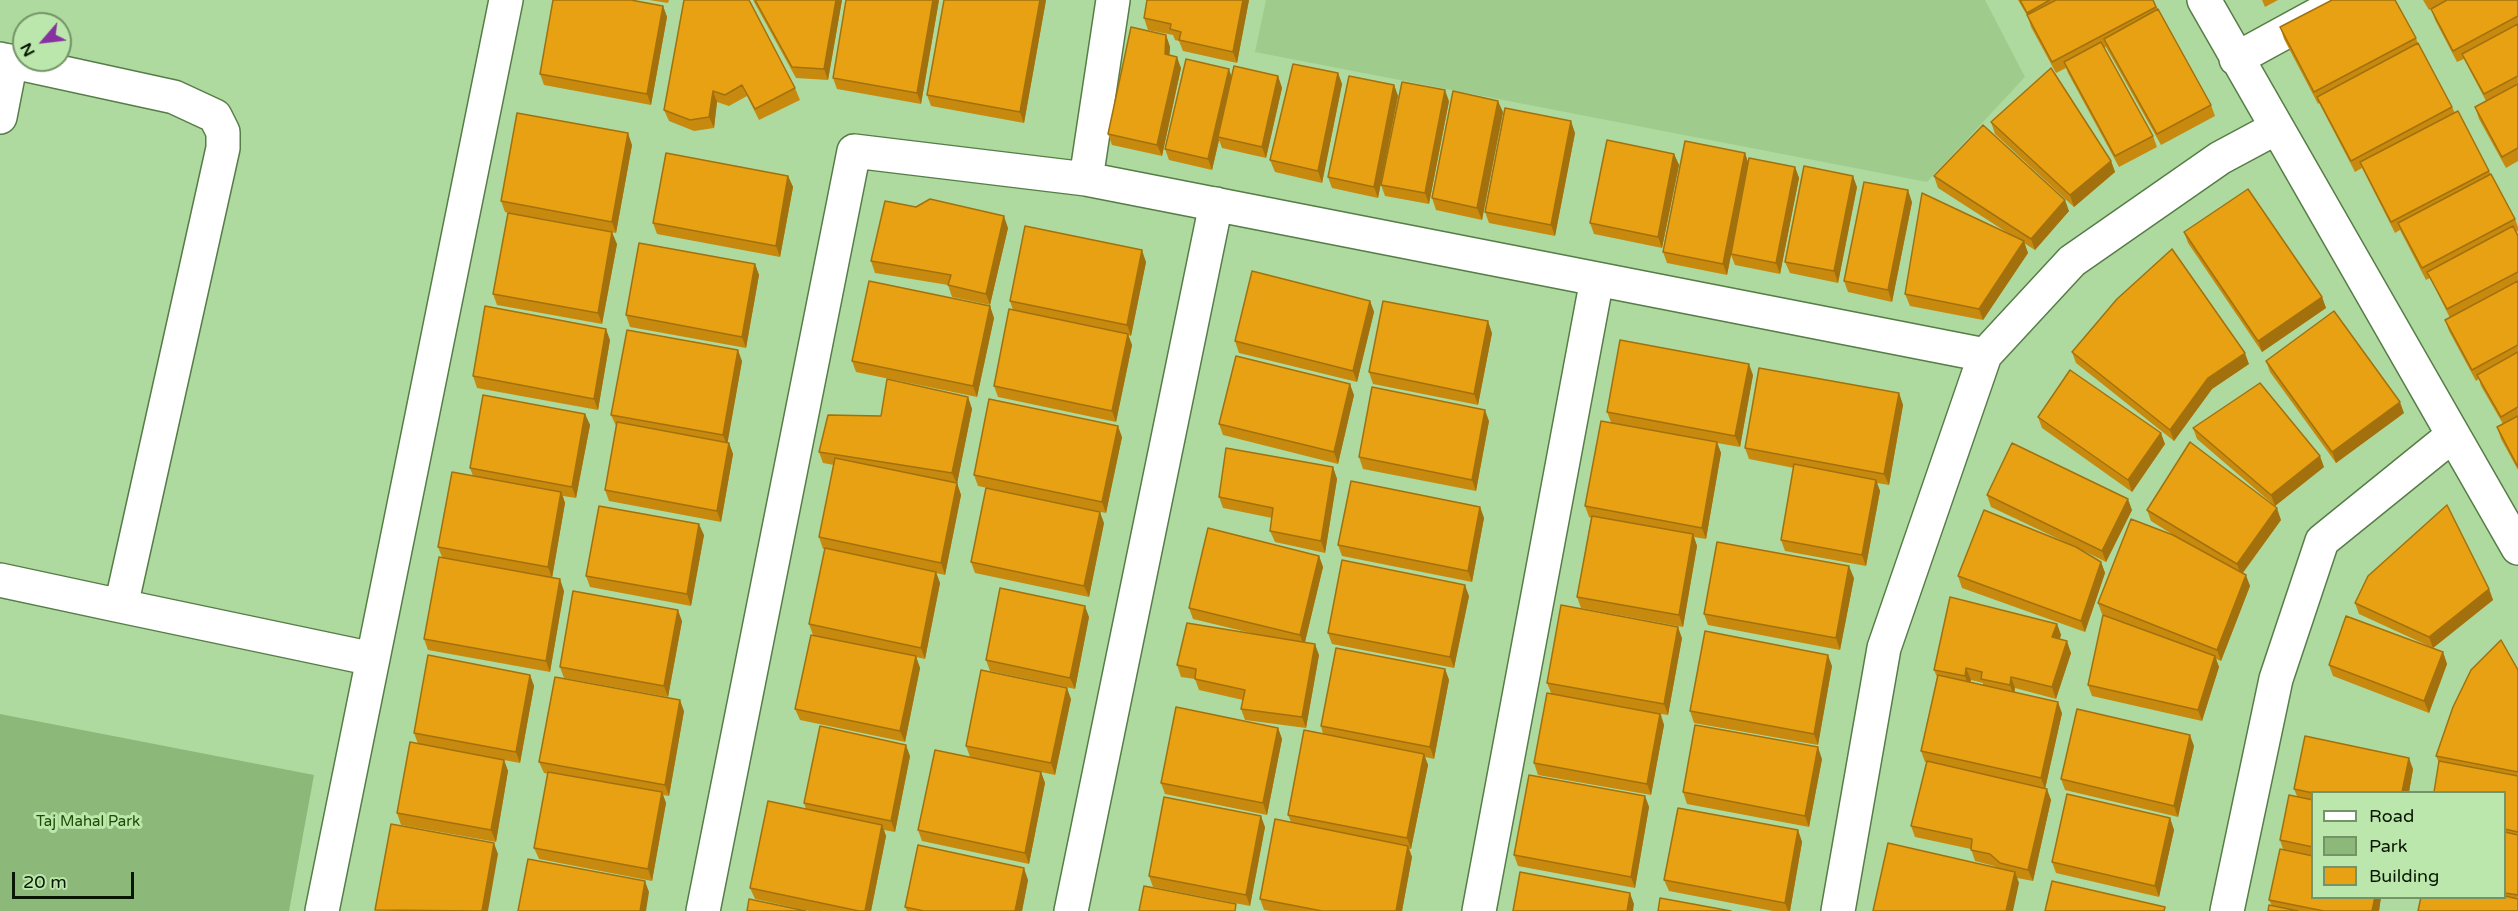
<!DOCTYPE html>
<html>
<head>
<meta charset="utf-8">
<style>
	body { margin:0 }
	#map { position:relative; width:2518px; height:911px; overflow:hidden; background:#afda9f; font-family:"Varela Round",sans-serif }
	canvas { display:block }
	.legend { position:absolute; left:2311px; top:791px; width:195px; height:108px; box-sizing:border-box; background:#bce7ac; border:2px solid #749468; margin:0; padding:8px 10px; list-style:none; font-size:18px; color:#081703 }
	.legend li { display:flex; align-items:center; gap:12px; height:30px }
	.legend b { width:30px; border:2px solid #749468 }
	.north { position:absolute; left:12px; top:12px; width:60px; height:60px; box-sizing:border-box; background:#bce7ac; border:2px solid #749468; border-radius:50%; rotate:242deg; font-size:16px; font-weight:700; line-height:24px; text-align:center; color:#081703 }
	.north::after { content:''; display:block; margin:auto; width:21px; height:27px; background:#8632a0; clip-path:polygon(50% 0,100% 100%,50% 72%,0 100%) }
	.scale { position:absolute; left:12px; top:872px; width:122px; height:27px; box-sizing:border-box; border:3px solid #081703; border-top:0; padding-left:8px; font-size:18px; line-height:21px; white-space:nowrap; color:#081703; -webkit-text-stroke:4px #bce7ac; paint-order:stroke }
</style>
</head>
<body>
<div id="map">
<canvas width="2518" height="911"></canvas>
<ul class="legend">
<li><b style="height:8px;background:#fff"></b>Road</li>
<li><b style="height:16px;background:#8cb87a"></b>Park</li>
<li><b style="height:16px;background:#e7a112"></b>Building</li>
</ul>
<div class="north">N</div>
<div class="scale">20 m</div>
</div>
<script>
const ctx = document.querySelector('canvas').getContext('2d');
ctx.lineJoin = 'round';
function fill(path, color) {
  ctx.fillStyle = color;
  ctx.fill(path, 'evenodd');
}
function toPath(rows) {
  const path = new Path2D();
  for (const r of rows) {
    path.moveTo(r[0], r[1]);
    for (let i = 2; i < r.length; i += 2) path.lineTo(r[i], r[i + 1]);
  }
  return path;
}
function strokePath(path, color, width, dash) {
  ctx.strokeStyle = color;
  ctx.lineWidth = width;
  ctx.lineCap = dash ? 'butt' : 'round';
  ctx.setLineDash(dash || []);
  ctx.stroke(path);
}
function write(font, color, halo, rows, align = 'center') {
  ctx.font = font + ' "Varela Round",sans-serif';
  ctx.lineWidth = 6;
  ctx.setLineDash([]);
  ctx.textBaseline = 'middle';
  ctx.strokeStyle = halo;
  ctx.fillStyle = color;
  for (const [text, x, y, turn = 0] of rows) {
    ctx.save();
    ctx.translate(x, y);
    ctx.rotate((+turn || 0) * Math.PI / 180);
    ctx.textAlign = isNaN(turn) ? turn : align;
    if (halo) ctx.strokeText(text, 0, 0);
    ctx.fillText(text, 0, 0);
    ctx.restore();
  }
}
const built = toPath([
	[1266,0,1985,0,2025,77,1927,182,1255,52]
]);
const green = toPath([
	[0,714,314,775,289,911,0,911]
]);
const minor = toPath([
	[2204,0,2518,548],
	[0,59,174,97,215,116,223,132,223,148,121,606,373,659],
	[2236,59,2344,0],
	[0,117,11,61],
	[1086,179,1113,0],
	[0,580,121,606],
	[322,911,506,0],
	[703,911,854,151,1086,179,1985,355],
	[1071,911,1216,204],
	[1479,911,1597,279],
	[1838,911,1884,648,1985,355,2072,261,2220,158,2276,128],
	[2227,911,2276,679,2322,541,2453,435]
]);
const wall = toPath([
	[649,0,669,0,668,3],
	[684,0,795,88,800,100,759,120,747,96,729,106,717,102,714,128,694,131,669,121,664,110],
	[753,0,842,0,828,80,796,78],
	[939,0,921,104,837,89,833,78],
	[1046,0,1024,123,931,106,927,95],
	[1147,0,1249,0,1237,63,1183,51,1179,41,1175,40,1173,35,1148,30,1144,18],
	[2018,0,2153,0,2211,105,2215,116,2161,145,2106,47,2104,48,2153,136,2157,147,2119,167,2068,73,2066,68,2056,73,2031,27,2028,17],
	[2262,0,2278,0,2265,7],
	[2423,0,2518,0,2518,161,2506,168,2479,119,2475,107,2486,101,2467,65,2464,59,2457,62,2435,20,2431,9,2429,10],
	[663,6,667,17,651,105,544,85,540,74],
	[2280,27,2416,38,2418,44,2452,107,2455,113,2489,171,2515,219,2518,227,2518,231,2516,232,2518,236,2518,470,2501,439,2497,427,2503,424,2481,386,2479,379,2476,381,2449,331,2445,320,2450,318,2430,278,2426,280,2400,230,2395,233,2362,168,2355,172,2319,103,2318,104,2284,39],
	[1166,35,1170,47,1169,55,1181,68,1162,156,1112,145,1108,134],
	[1338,73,1342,84,1322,183,1275,172,1270,160],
	[1278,76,1282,88,1266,158,1222,148,1219,140,1212,170,1169,160,1165,149,1232,77],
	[1394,85,1398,96,1378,198,1332,188,1328,177],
	[1449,101,1429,204,1385,196,1381,185],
	[1503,112,1482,220,1436,210,1432,198],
	[1991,122,2111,161,2115,172,2074,207,1995,134],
	[1575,133,1555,236,1489,223,1485,212],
	[632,145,616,233,538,218,617,244,602,324,497,305,493,294,508,213,505,212,501,201],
	[1745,153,1748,163,1795,167,1799,178,1780,274,1735,265,1731,255,1727,275,1667,263,1663,252],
	[1674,154,1679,165,1662,248,1594,234,1590,223],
	[788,176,793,187,780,257,657,234,653,223],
	[1934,176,2069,211,2035,250,2024,243,2028,253,1983,320,1910,306,1905,294,2014,237,1938,188],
	[1857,187,1838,283,1790,273,1785,262],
	[1912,202,1892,302,1848,292,1844,281],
	[1008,228,990,305,952,297,948,285,875,273,871,261],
	[2184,232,2322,297,2326,308,2262,352,2188,243],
	[1146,262,1131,336,1128,335,1132,345,1116,422,998,397,994,386,1013,310,1010,301],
	[755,264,759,275,746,348,630,327,626,315],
	[1370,301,1374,312,1357,382,1239,353,1235,341],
	[990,306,994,318,977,397,856,372,852,361],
	[1492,333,1478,405,1373,384,1369,372],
	[610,340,598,410,477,388,473,376],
	[2072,352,2249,364,2212,389,2174,441,2076,363],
	[742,361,727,443,729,443,733,454,721,522,609,501,605,490,616,426,611,415],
	[2266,361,2404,413,2336,463,2270,372],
	[1753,375,1740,447,1717,443,1721,453,1706,539,1694,537,1697,546,1683,627,1581,608,1577,597,1591,518,1589,517,1585,506,1611,422,1607,412],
	[1899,393,1903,405,1889,485,1877,483,1880,491,1866,566,1785,551,1781,540,1794,468,1749,459,1745,448],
	[1354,395,1338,464,1223,435,1219,424],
	[968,397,972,409,957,483,961,495,945,575,936,573,940,583,925,659,916,657,920,668,905,742,800,720,795,709,813,635,809,624,825,549,823,549,819,537,834,465,823,463,819,452,881,416],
	[585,414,590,425,576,498,563,496,565,503,552,578,564,591,550,672,428,650,424,639,442,557,438,547,473,476,470,468],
	[2038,417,2165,444,2132,492,2042,428],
	[1489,421,1476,491,1363,469,1359,457],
	[2193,428,2324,467,2275,506,2197,439],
	[1122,437,1106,513,978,486,974,475],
	[1333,467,1337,479,1325,553,1275,542,1270,531,1272,518,1223,508,1219,497],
	[1987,495,2132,510,2106,562,2080,549,2101,562,2105,573,2085,632,1962,588,1958,576,2069,544,1991,507],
	[1480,507,1484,518,1472,582,1342,556,1338,545],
	[2147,510,2281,520,2243,573,2250,586,2221,661,2216,659,2219,667,2202,721,2092,696,2088,685,2135,627,2102,614,2098,603,2175,536,2151,521],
	[1104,523,1089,597,975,573,971,562],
	[704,535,691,606,590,587,586,576],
	[1319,556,1323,567,1305,642,1319,655,1306,728,1245,720,1241,709,1243,700,1199,690,1195,679,1181,677,1177,665,1255,634,1193,619,1189,608],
	[1854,578,1840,650,1708,625,1704,614],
	[2489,589,2493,600,2433,648,2359,614,2355,603],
	[1469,596,1454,668,1332,644,1328,633],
	[1089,617,1075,689,990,671,986,660],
	[682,621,668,697,564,678,560,667],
	[2057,624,2061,635,2060,639,2071,653,2056,699,2015,688,2014,692,2062,713,2045,789,2051,800,2033,881,2017,878,2019,883,1994,866,1975,861,1971,849,1915,837,1911,826,1927,762,1925,762,1921,751,1937,677,1934,670],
	[1971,680,1983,683,1983,685,1970,682],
	[1682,638,1668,715,1661,714,1664,725,1651,795,1538,775,1534,763,1551,693,1547,683],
	[2443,652,2447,664,2429,713,2333,676,2329,665],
	[1832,666,1818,745,1694,723,1690,711],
	[1445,669,1449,680,1434,759,1425,757,1428,765,1411,849,1409,849,1412,857,1402,911,1270,911,1264,910,1260,899,1291,822,1288,815,1323,734,1321,726],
	[2518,670,2518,911,2505,897,2505,792,2439,763,2436,756],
	[530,675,534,686,520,763,504,760,508,771,496,842,401,825,397,813,418,744,414,733],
	[1071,699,1055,775,971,757,1041,772,1045,783,1029,864,922,841,918,830,970,757,966,746],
	[684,711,669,796,663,795,666,803,652,881,539,859,534,848,548,774,544,773,539,762],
	[1278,728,1282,739,1267,815,1165,794,1161,783],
	[2194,746,2178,817,2065,790,2061,779],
	[910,756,895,832,884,830,886,836,871,911,809,911,755,899,750,888,806,809,804,803],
	[1822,759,1809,827,1687,804,1683,792],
	[2413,769,2409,792,2313,792,2313,897,2381,897,2379,911,2268,911,2272,906,2269,900,2283,849,2280,840,2297,796,2294,789],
	[1645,796,1649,807,1635,888,1518,866,1514,855],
	[2170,818,2174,830,2159,897,2056,873,2052,862],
	[1265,827,1250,906,1153,887,1149,876],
	[1798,830,1802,842,1790,911,1773,911,1669,891,1664,880],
	[1028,880,1022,911,907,911,905,907]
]);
const shadedWall = toPath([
	[836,0,842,0,828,80,824,69],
	[933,0,939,0,921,104,917,93],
	[1040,0,1046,0,1024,123,1020,112],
	[1243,0,1249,0,1237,63,1233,52],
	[663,6,667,17,651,105,647,94],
	[1166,35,1170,47,1169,65,1165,54],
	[1177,57,1181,68,1162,156,1157,145],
	[1229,69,1233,81,1218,137,1219,140,1212,170,1208,159],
	[1338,73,1342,84,1322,183,1318,171],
	[1278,76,1282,88,1266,158,1262,147],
	[1394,85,1398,96,1378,198,1374,187],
	[1445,90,1449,101,1429,204,1425,193],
	[713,91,717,102,714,128,709,117],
	[1498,101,1503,112,1482,220,1477,208],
	[1571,121,1575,133,1555,236,1551,225],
	[628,133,632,145,616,233,612,222],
	[1745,153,1749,165,1727,275,1723,264],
	[1674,154,1679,165,1662,248,1658,237],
	[2111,161,2115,172,2074,207,2070,195],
	[1795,167,1799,178,1780,274,1776,263],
	[788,176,793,187,780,257,776,246],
	[1853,176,1857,187,1838,283,1834,271],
	[1908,190,1912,202,1892,302,1888,290],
	[2065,200,2069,211,2035,250,2031,239],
	[1004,216,1008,228,990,305,986,294],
	[612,232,617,244,602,324,598,313],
	[2024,241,2028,253,1983,320,1979,309],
	[1142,250,1146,262,1131,336,1127,325],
	[755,264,759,275,746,348,742,337],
	[2322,297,2326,308,2262,352,2258,341],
	[1370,301,1374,312,1357,382,1353,371],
	[990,306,994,318,977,397,973,386],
	[1488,321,1492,333,1478,405,1474,394],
	[606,329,610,340,598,410,594,399],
	[1128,334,1132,345,1116,422,1112,411],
	[738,350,742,361,727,446,723,435],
	[2245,353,2249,364,2212,389,2174,441,2170,430,2208,378],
	[1749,364,1753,375,1740,447,1735,436],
	[1350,384,1354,395,1338,464,1334,452],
	[1899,393,1903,405,1889,485,1884,474],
	[968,397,972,409,957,484,952,473],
	[2400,402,2404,413,2336,463,2332,452],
	[1485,410,1489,421,1476,491,1472,480],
	[585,414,590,425,576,498,572,487],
	[1118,426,1122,437,1106,513,1102,502],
	[2161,433,2165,444,2132,492,2128,480],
	[1717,442,1721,453,1706,539,1702,528],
	[729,443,733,454,721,522,717,511],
	[2320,456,2324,467,2275,506,2271,495],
	[1333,467,1337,479,1325,553,1321,541],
	[1876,480,1880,491,1866,566,1862,555],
	[957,483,961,495,945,575,941,563],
	[561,492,565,503,552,578,548,567],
	[2128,499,2132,510,2106,562,2102,551],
	[1480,507,1484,518,1472,582,1468,571],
	[2277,508,2281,520,2241,575,2237,564],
	[1100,512,1104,523,1089,597,1084,586],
	[699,524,704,535,691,606,687,594],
	[1693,534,1697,546,1683,627,1679,615],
	[1319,556,1323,567,1304,646,1300,635],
	[2101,562,2105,573,2085,632,2081,621],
	[1849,566,1854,578,1840,650,1836,638],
	[936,572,940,583,925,659,921,648],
	[2246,575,2250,586,2221,661,2217,650],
	[560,579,564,591,550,672,546,661],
	[1465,585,1469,596,1454,668,1450,657],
	[2489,589,2493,600,2433,648,2429,637],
	[1085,606,1089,617,1075,689,1070,678],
	[678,610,682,621,668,697,664,686],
	[2057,624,2061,635,2056,648,2052,637],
	[1678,627,1682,638,1668,715,1664,704],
	[2067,641,2071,653,2056,699,2052,687],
	[1315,644,1319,655,1306,728,1302,717],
	[2443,652,2447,664,2429,713,2424,701],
	[1828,655,1832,666,1818,745,1814,734],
	[916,656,920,668,905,742,900,731],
	[2215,656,2219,667,2202,721,2198,710],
	[1966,668,1971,680,1969,688,1965,676],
	[1445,669,1449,680,1434,759,1430,747],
	[530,675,534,686,520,763,516,752],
	[2011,677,2015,688,2014,696,2010,685],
	[1067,688,1071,699,1055,775,1051,763],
	[680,700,684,711,669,796,665,785],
	[2058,702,2062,713,2045,789,2041,778],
	[1660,714,1664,725,1651,795,1647,784],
	[1278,728,1282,739,1267,815,1263,803],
	[2190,735,2194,746,2178,817,2174,806],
	[906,745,910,756,895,832,891,821],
	[1818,747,1822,759,1809,827,1805,816],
	[1424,754,1428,765,1411,849,1407,838],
	[2409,758,2413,769,2409,792,2402,792],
	[504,760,508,771,496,842,491,830],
	[1041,772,1045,783,1029,864,1025,853],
	[2047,789,2051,800,2033,881,2028,870],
	[662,792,666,803,652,881,648,869],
	[1645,796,1649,807,1635,888,1631,877],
	[1261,816,1265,827,1250,906,1246,895],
	[2170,818,2174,830,2159,897,2155,886],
	[882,825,886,836,871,911,865,911],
	[1798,830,1802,842,1790,911,1788,911,1785,903],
	[494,843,498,854,488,911,482,911],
	[1408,846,1412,857,1402,911,1396,911],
	[1024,868,1028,880,1022,911,1015,911],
	[2015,872,2019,883,2013,911,2006,911],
	[645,881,649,892,646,911,640,911],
	[1630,893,1634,904,1633,911,1627,911],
	[2375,897,2381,897,2379,911,2372,911]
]);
const building = toPath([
	[553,0,631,0,663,6,647,94,540,74,553,0],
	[684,0,749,0,795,88,755,109,742,85,725,95,713,91,709,117,690,120,664,110,684,0],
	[755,0,836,0,824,69,792,67,755,0],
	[846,0,933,0,917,93,833,78,846,0],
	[944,0,1040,0,1020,112,927,95,944,0],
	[1147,0,1243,0,1233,52,1179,40,1181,32,1170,29,1171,24,1144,18,1147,0],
	[2020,0,2050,0,2027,13,2020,0],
	[2056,0,2153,0,2156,7,2052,62,2027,15,2056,0],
	[2332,0,2395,0,2416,38,2314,92,2280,27,2332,0],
	[2447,0,2518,0,2518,16,2453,51,2431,9,2447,0],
	[2158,9,2211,105,2157,134,2104,39,2158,9],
	[2518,24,2518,76,2484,94,2462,54,2518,24],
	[1131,27,1166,35,1165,54,1177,57,1157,145,1108,134,1131,27],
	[2101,42,2153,136,2115,156,2064,62,2101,42],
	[2418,43,2452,107,2351,161,2317,97,2418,43],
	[1186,59,1229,69,1208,159,1165,149,1186,59],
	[1293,64,1338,73,1318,171,1270,160,1293,64],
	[1234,66,1278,76,1262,147,1218,137,1234,66],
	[2051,68,2111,161,2070,195,1991,122,2051,68],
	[1349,76,1394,85,1374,187,1328,177,1349,76],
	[1402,82,1445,90,1425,193,1381,185,1402,82],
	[2518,84,2518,148,2502,157,2475,107,2518,84],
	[1453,91,1498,101,1477,208,1432,198,1453,91],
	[1505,108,1571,121,1551,225,1485,212,1505,108],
	[2458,111,2489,171,2391,222,2360,162,2458,111],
	[517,113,628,133,612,222,501,201,517,113],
	[1983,125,2065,200,2031,239,1934,176,1983,125],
	[1607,140,1674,154,1658,237,1590,223,1607,140],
	[1685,141,1745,153,1723,264,1663,252,1685,141],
	[666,153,788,176,776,246,653,223,666,153],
	[1749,158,1795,167,1776,263,1731,254,1749,158],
	[1804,166,1853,176,1834,271,1785,262,1804,166],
	[2491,174,2515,219,2422,268,2398,223,2491,174],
	[1864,182,1908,190,1888,290,1844,281,1864,182],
	[2248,189,2322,297,2258,341,2184,232,2248,189],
	[1922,193,2024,241,1979,309,1905,294,1922,193],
	[930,199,1004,216,986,294,948,285,951,275,871,261,885,201,916,207,930,199],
	[508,213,612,232,598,313,493,294,508,213],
	[1025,226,1142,250,1127,325,1010,301,1025,226],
	[2513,226,2518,236,2518,272,2447,309,2427,272,2513,226],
	[639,243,755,264,742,337,626,315,639,243],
	[2172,249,2245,353,2208,378,2170,430,2072,352,2117,299,2172,249],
	[1252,271,1370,301,1353,371,1235,341,1252,271],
	[869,281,990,306,973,386,852,361,869,281],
	[2518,281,2518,345,2472,370,2445,320,2518,281],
	[1383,301,1488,321,1474,394,1369,372,1383,301],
	[485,306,606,329,594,399,473,376,485,306],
	[1009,309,1128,334,1112,411,994,386,1009,309],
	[2334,311,2400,402,2332,452,2266,361,2334,311],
	[627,330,738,350,723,435,611,415,627,330],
	[1620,340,1749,364,1735,436,1607,412,1620,340],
	[2518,352,2518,407,2501,417,2477,375,2518,352],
	[1236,356,1350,384,1334,452,1219,424,1236,356],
	[1759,368,1899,393,1884,474,1745,448,1759,368],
	[2070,370,2161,433,2128,480,2038,417,2070,370],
	[887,379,968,397,952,473,819,452,828,415,881,416,887,379],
	[2260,383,2320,456,2271,495,2193,428,2260,383],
	[1372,387,1485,410,1472,480,1359,457,1372,387],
	[483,395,585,414,572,487,470,468,483,395],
	[989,399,1118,426,1102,502,974,475,989,399],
	[2518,416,2518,467,2497,427,2518,416],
	[1601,421,1717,442,1702,528,1585,506,1601,421],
	[617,422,729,443,717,511,605,490,617,422],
	[2190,442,2277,508,2237,564,2147,510,2190,442],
	[2012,443,2128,499,2102,551,1987,495,2012,443],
	[1226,448,1333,467,1321,541,1270,531,1273,508,1219,497,1226,448],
	[835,458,957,483,941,563,819,537,835,458],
	[1794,464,1876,480,1862,555,1781,540,1794,464],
	[452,472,561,492,548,567,438,547,452,472],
	[1351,481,1480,507,1468,571,1338,545,1351,481],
	[986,488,1100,512,1084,586,971,562,986,488],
	[2447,505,2489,589,2429,637,2355,603,2368,576,2447,505],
	[599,506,699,524,687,594,586,576,599,506],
	[1984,510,2076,547,2101,562,2081,621,1958,576,1984,510],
	[1592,516,1693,534,1679,615,1577,597,1592,516],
	[2131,519,2173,535,2246,575,2217,650,2098,603,2131,519],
	[1208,528,1319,556,1300,635,1189,608,1208,528],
	[1717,542,1849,566,1836,638,1704,614,1717,542],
	[825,548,936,572,921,648,809,624,825,548],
	[439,557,560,579,546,661,424,639,439,557],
	[1342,560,1465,585,1450,657,1328,633,1342,560],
	[1000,588,1085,606,1070,678,986,660,1000,588],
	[573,591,678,610,664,686,560,667,573,591],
	[1950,597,2057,624,2052,637,2067,641,2052,687,2011,677,2010,685,1981,679,1982,672,1966,668,1965,676,1934,670,1950,597],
	[1561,605,1678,627,1664,704,1547,683,1561,605],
	[2103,615,2215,656,2198,710,2088,685,2103,615],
	[2346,616,2443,652,2424,701,2329,665,2346,616],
	[1187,623,1315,644,1302,717,1241,709,1245,690,1195,679,1196,669,1177,665,1187,623],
	[1705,631,1828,655,1814,734,1690,711,1705,631],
	[811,635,916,656,900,731,795,709,811,635],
	[2501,640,2518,670,2518,772,2436,756,2453,707,2471,670,2501,640],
	[1336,648,1445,669,1430,747,1321,726,1336,648],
	[428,655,530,675,516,752,414,733,428,655],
	[981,670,1067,688,1051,763,966,746,981,670],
	[1938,675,2058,702,2041,778,1921,751,1938,675],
	[555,677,680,700,665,785,539,762,555,677],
	[1547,693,1660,714,1647,784,1534,763,1547,693],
	[1176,707,1278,728,1263,803,1161,783,1176,707],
	[2077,709,2190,735,2174,806,2061,779,2077,709],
	[1695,725,1818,747,1805,816,1683,792,1695,725],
	[820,726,906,745,891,821,804,803,820,726],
	[1304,730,1424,754,1407,838,1288,815,1304,730],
	[2305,736,2409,758,2402,792,2313,793,2294,789,2305,736],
	[410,742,504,760,491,830,397,813,410,742],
	[935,750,1041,772,1025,853,918,830,935,750],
	[1927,761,2047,789,2028,870,2000,863,1990,854,1971,850,1972,839,1911,826,1927,761],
	[2439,761,2518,776,2518,832,2505,829,2505,792,2434,792,2439,761],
	[548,772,662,792,648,869,534,848,548,772],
	[1529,775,1645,796,1631,877,1514,855,1529,775],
	[2067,794,2170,818,2155,886,2052,862,2067,794],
	[2289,795,2313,800,2313,847,2280,840,2289,795],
	[1164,797,1261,816,1246,895,1149,876,1164,797],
	[768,801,882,825,865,911,859,911,750,888,768,801],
	[1678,808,1798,830,1785,903,1664,880,1678,808],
	[1275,819,1408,846,1396,911,1322,911,1260,899,1275,819],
	[391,824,494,843,482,911,375,910,391,824],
	[2505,832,2518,835,2518,895,2505,893,2505,832],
	[1888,843,2015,872,2006,911,1873,911,1888,843],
	[918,845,1024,868,1015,911,924,911,905,907,918,845],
	[2280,849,2313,856,2313,897,2375,897,2372,911,2324,911,2269,900,2280,849],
	[528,859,645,881,640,911,518,911,528,859],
	[1520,872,1630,893,1627,911,1513,911,1520,872],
	[2052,881,2165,907,2164,911,2045,911,2052,881],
	[1144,886,1236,904,1235,911,1139,911,1144,886],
	[2505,896,2518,899,2518,911,2418,911,2421,897,2505,897,2505,896],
	[1660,898,1731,911,1658,911,1660,898],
	[749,899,806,911,747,911,749,899],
	[2269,905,2298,911,2268,911,2269,905]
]);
const parkNames = [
	["Taj Mahal Park",88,822]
];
fill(built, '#9fcc8d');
fill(green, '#8cb87a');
strokePath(minor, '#567d47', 36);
strokePath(minor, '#fff', 33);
fill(wall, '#c78a0f');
fill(shadedWall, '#a2710d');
fill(building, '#e7a112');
strokePath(building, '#a2710d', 1.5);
write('15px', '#1e4c02', '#bce7ac', parkNames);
</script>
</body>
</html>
